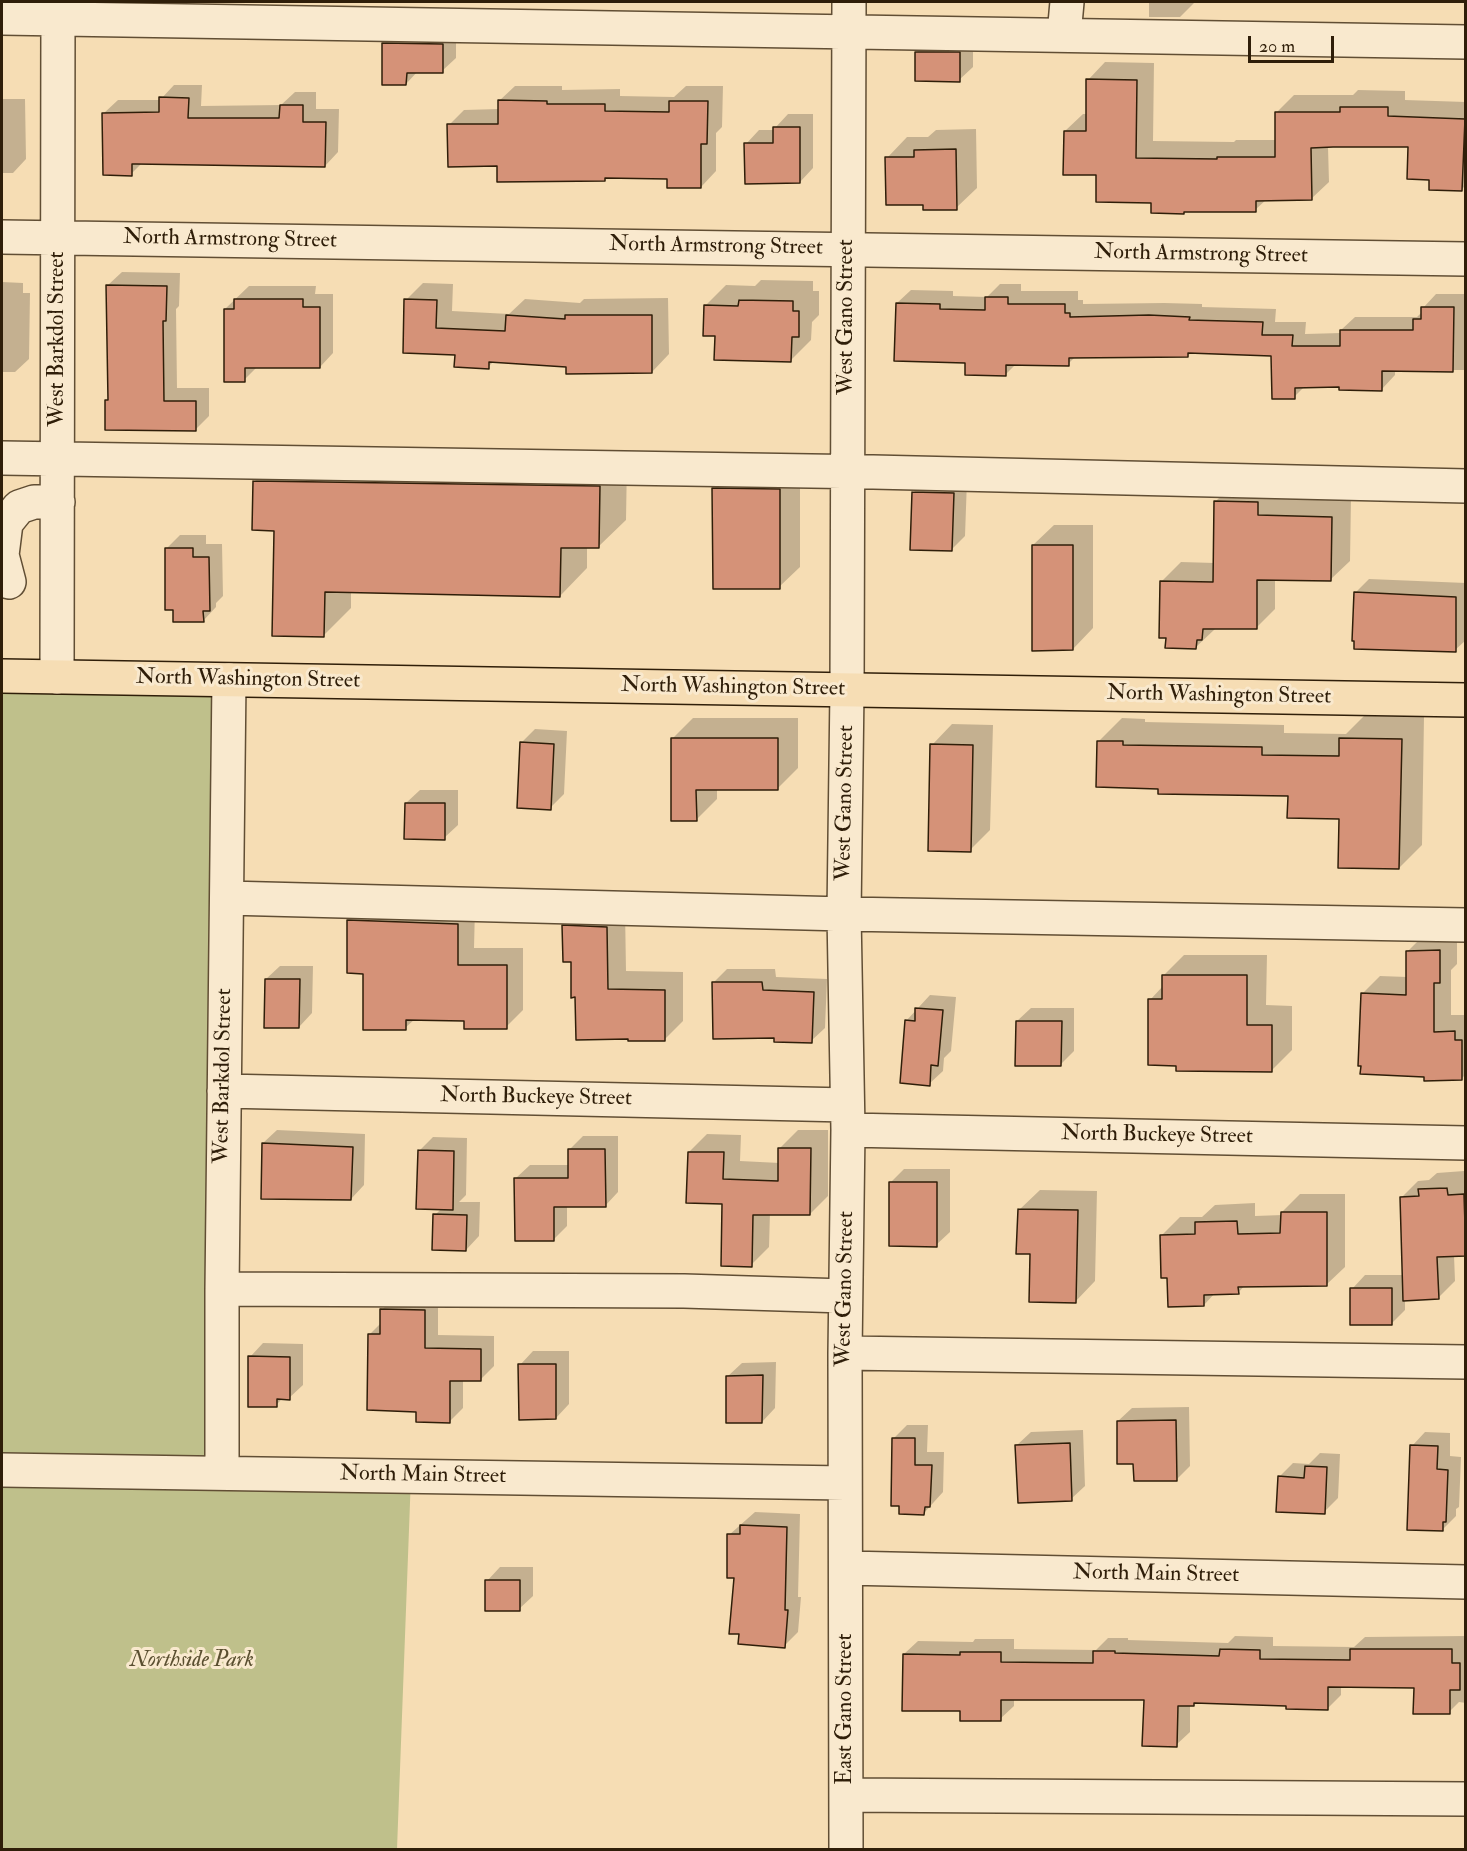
<!DOCTYPE html>
<html>
<head>
<meta charset="utf-8">
<style>
	body { margin:0 }
	#map { position:relative; width:1467px; height:1851px; overflow:hidden; background:#f6ddb4; font-family:"IM FELL Double Pica",serif }
	canvas { display:block }
	.frame { position:absolute; inset:0; border:3px solid #2f1e09; pointer-events:none }
	.scale { position:absolute; left:1248px; top:36px; width:86px; height:27px; box-sizing:border-box; border:3px solid #2f1e09; border-top:0; padding-left:8px; font-size:18px; line-height:21px; white-space:nowrap; color:#2f1e09; -webkit-text-stroke:4px #f9e9ce; paint-order:stroke }
</style>
</head>
<body>
<div id="map">
<canvas width="1467" height="1851"></canvas>
<div class="frame"></div>
<div class="scale">20 m</div>
</div>
<script>
const ctx = document.querySelector('canvas').getContext('2d');
ctx.lineJoin = 'round';
function fill(path, color) {
  ctx.fillStyle = color;
  ctx.fill(path, 'evenodd');
}
function toPath(rows) {
  const path = new Path2D();
  for (const r of rows) {
    path.moveTo(r[0], r[1]);
    for (let i = 2; i < r.length; i += 2) path.lineTo(r[i], r[i + 1]);
  }
  return path;
}
function strokePath(path, color, width, dash) {
  ctx.strokeStyle = color;
  ctx.lineWidth = width;
  ctx.lineCap = dash ? 'butt' : 'round';
  ctx.setLineDash(dash || []);
  ctx.stroke(path);
}
function write(font, color, halo, rows, align = 'center') {
  ctx.font = font + ' "IM FELL Double Pica",serif';
  ctx.lineWidth = 6;
  ctx.setLineDash([]);
  ctx.textBaseline = 'middle';
  ctx.strokeStyle = halo;
  ctx.fillStyle = color;
  for (const [text, x, y, turn = 0] of rows) {
    ctx.save();
    ctx.translate(x, y);
    ctx.rotate((+turn || 0) * Math.PI / 180);
    ctx.textAlign = isNaN(turn) ? turn : align;
    if (halo) ctx.strokeText(text, 0, 0);
    ctx.fillText(text, 0, 0);
    ctx.restore();
  }
}
const green = toPath([
	[2,676,229,680,222,1473,411,1476,397,1849,2,1850]
]);
const shadow = toPath([
	[1149,2,1194,2,1194,3,1180,17,1149,17],
	[397,30,456,31,456,58,442,71,418,71,406,84,384,44],
	[930,39,973,39,973,67,959,80,917,52],
	[1105,62,1154,63,1153,141,1234,142,1236,140,1276,140,1276,113,1294,95,1353,95,1358,90,1405,91,1405,100,1466,102,1466,185,1462,189,1430,178,1410,146,1328,147,1329,182,1311,199,1267,199,1255,210,1153,202,1097,174,1065,131,1083,114,1087,114,1088,80],
	[174,85,202,85,201,106,281,105,295,92,316,92,316,109,339,109,338,152,325,166,143,162,131,174,104,113,118,100,160,100],
	[515,86,562,86,562,90,620,89,620,96,674,97,686,86,723,86,722,127,716,133,716,171,701,187,669,178,608,177,605,180,499,164,449,125,464,110,499,109,499,101],
	[2,99,25,99,26,159,13,173,2,173],
	[788,114,813,114,813,168,800,182,746,144,759,130,775,130,775,128],
	[976,129,977,188,956,208,925,203,887,158,907,137,928,137,936,130],
	[122,272,180,273,179,306,176,309,177,388,209,388,209,416,195,430,107,400,109,398,108,285],
	[761,280,813,281,813,291,819,291,819,315,812,322,811,340,791,360,716,335,705,306,726,285,755,286],
	[2,282,23,283,23,293,30,293,29,359,15,372,2,372],
	[423,283,453,284,452,311,509,314,525,299,580,303,584,299,668,298,669,354,652,372,494,361,488,367,457,353,406,300],
	[1000,284,1021,284,1021,291,1078,291,1078,300,1083,300,1083,304,1164,303,1202,304,1202,307,1276,309,1275,322,1306,322,1305,334,1341,333,1341,330,1355,317,1417,317,1422,312,1423,308,1436,294,1466,294,1466,370,1395,370,1395,375,1382,389,1341,386,1305,386,1294,397,1273,355,1191,352,1188,356,1076,356,1068,364,1016,364,1006,374,967,361,897,303,911,290,953,291,953,296,987,297],
	[249,286,316,286,315,294,333,294,333,353,320,367,258,366,244,380,225,309],
	[282,454,627,460,626,520,598,547,587,547,587,568,560,596,351,591,351,608,324,635,255,481],
	[734,468,800,469,800,567,779,587,714,489],
	[927,479,967,480,965,536,951,550,914,492],
	[1234,483,1351,498,1350,561,1331,579,1275,579,1275,609,1256,628,1215,629,1196,647,1167,636,1162,581,1181,562,1215,563,1215,502],
	[1054,525,1093,525,1093,628,1073,649,1033,545],
	[180,535,206,535,206,544,222,544,223,596,216,603,216,607,203,621,167,548],
	[1369,579,1466,583,1466,640,1455,650,1355,593],
	[1364,716,1424,717,1422,845,1399,868,1340,817,1289,795,1159,787,1099,741,1122,718,1145,719,1145,722,1284,725,1284,733,1346,734],
	[693,718,798,718,798,768,777,789,717,789,717,799,696,820,673,738],
	[952,724,993,725,990,830,970,850,932,745],
	[535,729,567,731,564,794,550,808,521,743],
	[420,790,458,790,458,825,444,838,406,803],
	[365,903,475,908,474,948,523,948,523,1010,506,1027,465,1020,415,1019,405,1028,365,972,348,920],
	[582,908,625,909,626,971,683,972,683,1021,664,1040,577,996,572,961,564,926],
	[1425,934,1457,934,1457,964,1451,970,1451,1015,1466,1015,1466,1074,1461,1079,1425,1076,1362,994,1380,976,1407,977,1407,952],
	[1184,955,1267,955,1266,1005,1292,1006,1292,1050,1272,1070,1150,1000,1163,986,1163,976],
	[280,966,313,966,312,1013,299,1027,266,979],
	[727,969,775,969,776,977,827,979,825,1028,811,1041,776,1036,713,983],
	[930,995,956,997,951,1051,944,1058,943,1071,929,1084,906,1021],
	[1031,1008,1074,1008,1074,1051,1060,1065,1017,1021],
	[277,1130,365,1134,364,1185,351,1199,263,1143],
	[798,1130,828,1130,828,1196,810,1214,770,1213,769,1247,751,1265,724,1202,689,1152,707,1134,741,1135,740,1161,780,1163,780,1148],
	[583,1136,618,1136,618,1192,605,1206,567,1205,567,1226,554,1239,516,1178,530,1165,569,1165,569,1150],
	[433,1137,467,1138,466,1195,459,1202,480,1202,479,1236,466,1250,435,1215,442,1208,420,1150],
	[904,1169,950,1169,950,1232,936,1245,891,1182],
	[1464,1171,1466,1179,1466,1254,1454,1255,1455,1281,1438,1298,1405,1299,1405,1310,1391,1324,1352,1289,1365,1275,1404,1275,1401,1198,1418,1181,1429,1180,1437,1173],
	[1040,1190,1097,1191,1095,1281,1075,1302,1019,1210],
	[1300,1194,1345,1194,1345,1267,1326,1285,1245,1285,1238,1293,1215,1293,1204,1305,1169,1276,1161,1236,1180,1217,1202,1217,1215,1205,1255,1203,1255,1216,1282,1215,1282,1212],
	[395,1296,438,1297,438,1335,494,1336,494,1366,480,1380,463,1380,463,1408,450,1421,417,1411,370,1334,382,1322,382,1310],
	[263,1343,303,1344,303,1385,289,1398,283,1398,276,1405,250,1357],
	[533,1351,569,1351,569,1404,556,1418,520,1365],
	[776,1362,775,1408,762,1422,728,1376,742,1363],
	[1189,1407,1190,1466,1176,1480,1118,1421,1132,1408],
	[907,1425,928,1425,927,1452,944,1452,943,1492,924,1513,900,1505,894,1438],
	[1083,1430,1085,1486,1071,1499,1017,1445,1031,1432],
	[1425,1432,1450,1433,1450,1456,1461,1457,1459,1507,1456,1509,1456,1516,1442,1530,1412,1446],
	[1320,1453,1340,1454,1338,1498,1324,1512,1279,1477,1293,1463,1309,1464],
	[755,1512,800,1514,798,1597,801,1597,798,1632,784,1646,729,1535],
	[500,1567,533,1567,533,1596,519,1609,487,1581],
	[1235,1636,1273,1637,1273,1646,1354,1647,1365,1637,1466,1636,1466,1703,1459,1702,1449,1712,1415,1686,1341,1686,1341,1695,1327,1709,1288,1704,1196,1702,1190,1705,1190,1732,1176,1745,1145,1698,1014,1698,1014,1706,1000,1719,962,1710,904,1654,918,1641,973,1642,975,1639,1014,1639,1014,1649,1096,1650,1108,1638,1128,1638,1128,1640,1228,1643]
]);
const building = toPath([
	[382,43,443,44,443,73,407,73,406,85,382,85,382,43],
	[915,52,960,52,960,82,915,81,915,52],
	[1086,79,1137,80,1136,158,1217,159,1217,157,1275,157,1275,112,1340,112,1340,107,1388,107,1388,116,1465,119,1462,191,1429,190,1429,180,1407,179,1408,147,1333,147,1311,148,1312,200,1256,201,1256,212,1184,212,1184,214,1151,213,1151,203,1096,202,1096,175,1063,175,1064,131,1086,131,1086,79],
	[159,97,189,98,188,118,279,118,280,105,303,105,303,122,326,122,325,167,136,164,132,164,132,176,103,175,102,113,159,112,159,97],
	[498,100,547,101,547,104,605,104,605,111,669,112,669,101,708,101,707,144,701,144,701,188,667,188,667,179,605,178,605,181,497,182,497,166,448,167,447,124,498,124,498,100],
	[773,127,800,127,800,183,745,184,744,143,773,143,773,127],
	[956,149,957,210,923,210,923,205,886,205,885,157,914,157,914,150,956,149],
	[106,285,167,286,166,321,163,321,164,401,196,401,196,431,105,430,105,400,108,400,106,285],
	[985,297,1008,297,1008,304,1065,304,1065,313,1070,313,1070,317,1149,315,1190,317,1189,320,1263,322,1262,335,1293,335,1292,346,1340,346,1340,330,1413,330,1413,319,1421,319,1421,307,1454,307,1453,372,1382,371,1382,391,1339,390,1339,387,1295,388,1295,399,1272,399,1271,356,1188,353,1188,357,1069,358,1069,366,1006,365,1006,376,965,375,965,363,894,361,896,303,940,304,940,309,985,310,985,297],
	[234,299,303,299,303,307,320,307,320,368,245,368,245,382,224,382,224,309,234,309,234,299],
	[404,299,437,300,436,328,505,331,506,315,565,319,565,315,652,315,652,373,566,374,566,367,489,362,489,369,454,367,455,355,403,353,404,299],
	[739,300,793,301,793,311,799,311,799,337,792,337,791,362,714,360,715,336,703,336,704,305,738,306,739,300],
	[253,481,600,486,599,548,561,548,560,597,325,592,324,637,272,636,274,531,252,530,253,481],
	[712,488,780,489,780,589,713,589,712,488],
	[912,492,954,493,952,551,910,550,912,492],
	[1214,501,1258,502,1258,515,1332,517,1331,581,1257,580,1257,629,1203,629,1202,640,1197,640,1196,649,1165,648,1166,638,1159,638,1160,581,1213,582,1214,501],
	[1032,545,1073,545,1073,650,1032,651,1032,545],
	[165,548,193,548,193,557,209,557,210,611,203,611,204,622,173,622,173,610,165,610,165,548],
	[1354,592,1456,597,1456,652,1354,649,1354,641,1352,641,1354,592],
	[671,738,778,738,778,790,696,790,697,821,671,821,671,738],
	[1339,738,1402,739,1399,869,1338,868,1339,819,1287,818,1288,796,1158,794,1158,789,1096,787,1097,741,1123,741,1123,745,1262,747,1262,755,1339,756,1339,738],
	[520,742,554,744,551,810,517,808,520,742],
	[930,744,973,745,971,852,928,851,930,744],
	[405,803,445,803,445,840,404,839,405,803],
	[347,920,458,924,458,965,507,965,507,1029,464,1029,464,1021,406,1020,406,1030,363,1030,363,974,347,973,347,920],
	[562,925,607,927,608,989,665,990,665,1041,628,1041,628,1039,576,1040,575,997,571,998,571,962,563,962,562,925],
	[1440,950,1440,983,1434,983,1434,1032,1455,1031,1455,1040,1462,1040,1462,1080,1424,1081,1424,1077,1360,1074,1361,1066,1358,1066,1361,993,1406,995,1406,951,1440,950],
	[1162,975,1247,975,1247,1025,1272,1025,1272,1072,1176,1071,1176,1066,1148,1065,1148,999,1162,999,1162,975],
	[265,979,300,979,299,1028,264,1028,265,979],
	[712,982,762,982,763,990,814,992,812,1043,774,1042,774,1038,713,1039,712,982],
	[915,1008,943,1010,938,1066,931,1065,930,1086,900,1083,905,1020,915,1021,915,1008],
	[1016,1021,1062,1021,1061,1066,1015,1066,1016,1021],
	[262,1143,353,1147,351,1200,261,1199,262,1143],
	[778,1148,811,1148,810,1215,753,1215,752,1267,721,1266,722,1204,686,1203,688,1152,724,1152,723,1179,778,1181,778,1148],
	[568,1149,605,1149,606,1207,554,1207,554,1241,515,1241,514,1178,568,1178,568,1149],
	[418,1150,454,1151,453,1210,416,1209,418,1150],
	[889,1182,937,1182,937,1247,889,1246,889,1182],
	[1447,1188,1448,1195,1464,1194,1466,1256,1437,1257,1439,1299,1403,1301,1400,1197,1419,1196,1418,1189,1447,1188],
	[1018,1209,1078,1210,1076,1303,1029,1302,1030,1254,1016,1254,1018,1209],
	[1281,1212,1327,1212,1327,1286,1238,1287,1239,1294,1204,1295,1204,1306,1168,1307,1167,1278,1161,1278,1160,1235,1195,1234,1195,1222,1237,1221,1238,1234,1280,1233,1281,1212],
	[433,1214,467,1215,466,1251,432,1250,433,1214],
	[1350,1288,1392,1288,1392,1325,1350,1325,1350,1288],
	[380,1309,425,1310,425,1348,481,1349,481,1381,450,1381,450,1423,416,1422,416,1412,367,1410,368,1334,380,1334,380,1309],
	[248,1356,290,1357,290,1400,277,1399,277,1407,248,1407,248,1356],
	[518,1364,556,1364,556,1419,519,1420,518,1364],
	[763,1375,762,1423,726,1423,726,1376,763,1375],
	[1176,1420,1177,1481,1134,1481,1133,1464,1117,1464,1117,1421,1176,1420],
	[892,1438,915,1438,915,1465,932,1465,930,1507,925,1507,924,1515,899,1514,899,1506,891,1506,892,1438],
	[1070,1443,1072,1501,1018,1503,1015,1445,1070,1443],
	[1410,1445,1438,1446,1437,1469,1448,1470,1446,1522,1443,1522,1443,1531,1407,1530,1410,1445],
	[1305,1466,1327,1467,1325,1514,1276,1512,1278,1476,1304,1478,1305,1466],
	[740,1525,787,1527,785,1610,788,1610,785,1648,738,1644,739,1634,729,1634,734,1578,727,1578,727,1534,740,1534,740,1525],
	[485,1580,520,1580,520,1611,485,1611,485,1580],
	[1220,1649,1260,1650,1260,1659,1350,1660,1350,1649,1452,1649,1452,1663,1460,1663,1460,1690,1450,1690,1450,1714,1413,1714,1414,1688,1328,1687,1328,1710,1286,1709,1286,1706,1194,1703,1194,1706,1178,1706,1177,1747,1142,1746,1144,1700,1001,1700,1001,1721,960,1721,960,1711,902,1711,903,1654,960,1655,960,1652,1001,1652,1001,1662,1093,1663,1093,1651,1115,1651,1115,1653,1219,1656,1220,1649]
]);
const minor = toPath([
	[2,18,1466,42],
	[1064,35,1067,2],
	[2,237,1466,259],
	[2,458,873,472,1466,486],
	[9,582,2,555,6,523,19,507,34,502,58,502],
	[57,677,58,2],
	[227,898,844,914,1466,925],
	[224,1091,847,1105],
	[848,1130,1466,1143],
	[222,1289,684,1291,845,1296],
	[845,1353,1466,1362],
	[2,1470,845,1483],
	[222,1473,222,1289,229,680],
	[846,1568,1466,1582],
	[846,1795,1466,1799],
	[846,1850,845,1353,848,1130,844,914,847,690,849,2]
]);
const major = toPath([
	[2,676,1466,700]
]);
const streetNames = [
	["North Armstrong Street",230,240,1],
	["North Armstrong Street",716,247,1],
	["North Armstrong Street",1201,255,1],
	["West Gano Street",847,317,-90],
	["West Barkdol Street",58,339,-90],
	["North Washington Street",248,680,1],
	["North Washington Street",733,688,1],
	["North Washington Street",1219,696,1],
	["West Gano Street",846,803,-89],
	["West Barkdol Street",224,1076,-89],
	["North Buckeye Street",536,1098,1],
	["North Buckeye Street",1157,1136,1],
	["West Gano Street",846,1289,-89],
	["North Main Street",423,1476,1],
	["North Main Street",1156,1575,1],
	["East Gano Street",846,1709,-90]
];
const parkNames = [
	["Northside Park",192,1661]
];
fill(green, '#bfc08b');
fill(shadow, '#0003');
fill(building, '#d59278');
strokePath(building, '#2f1e09', 1.5);
strokePath(minor, '#614e34', 36);
strokePath(major, '#2f1e09', 36);
strokePath(minor, '#f9e9ce', 33);
strokePath(major, '#f6ddb4', 33);
write('22px', '#2f1e09', '#f9e9ce', streetNames);
write('italic 22px', '#5a4f30', '#f9e9ce', parkNames);
</script>
</body>
</html>
